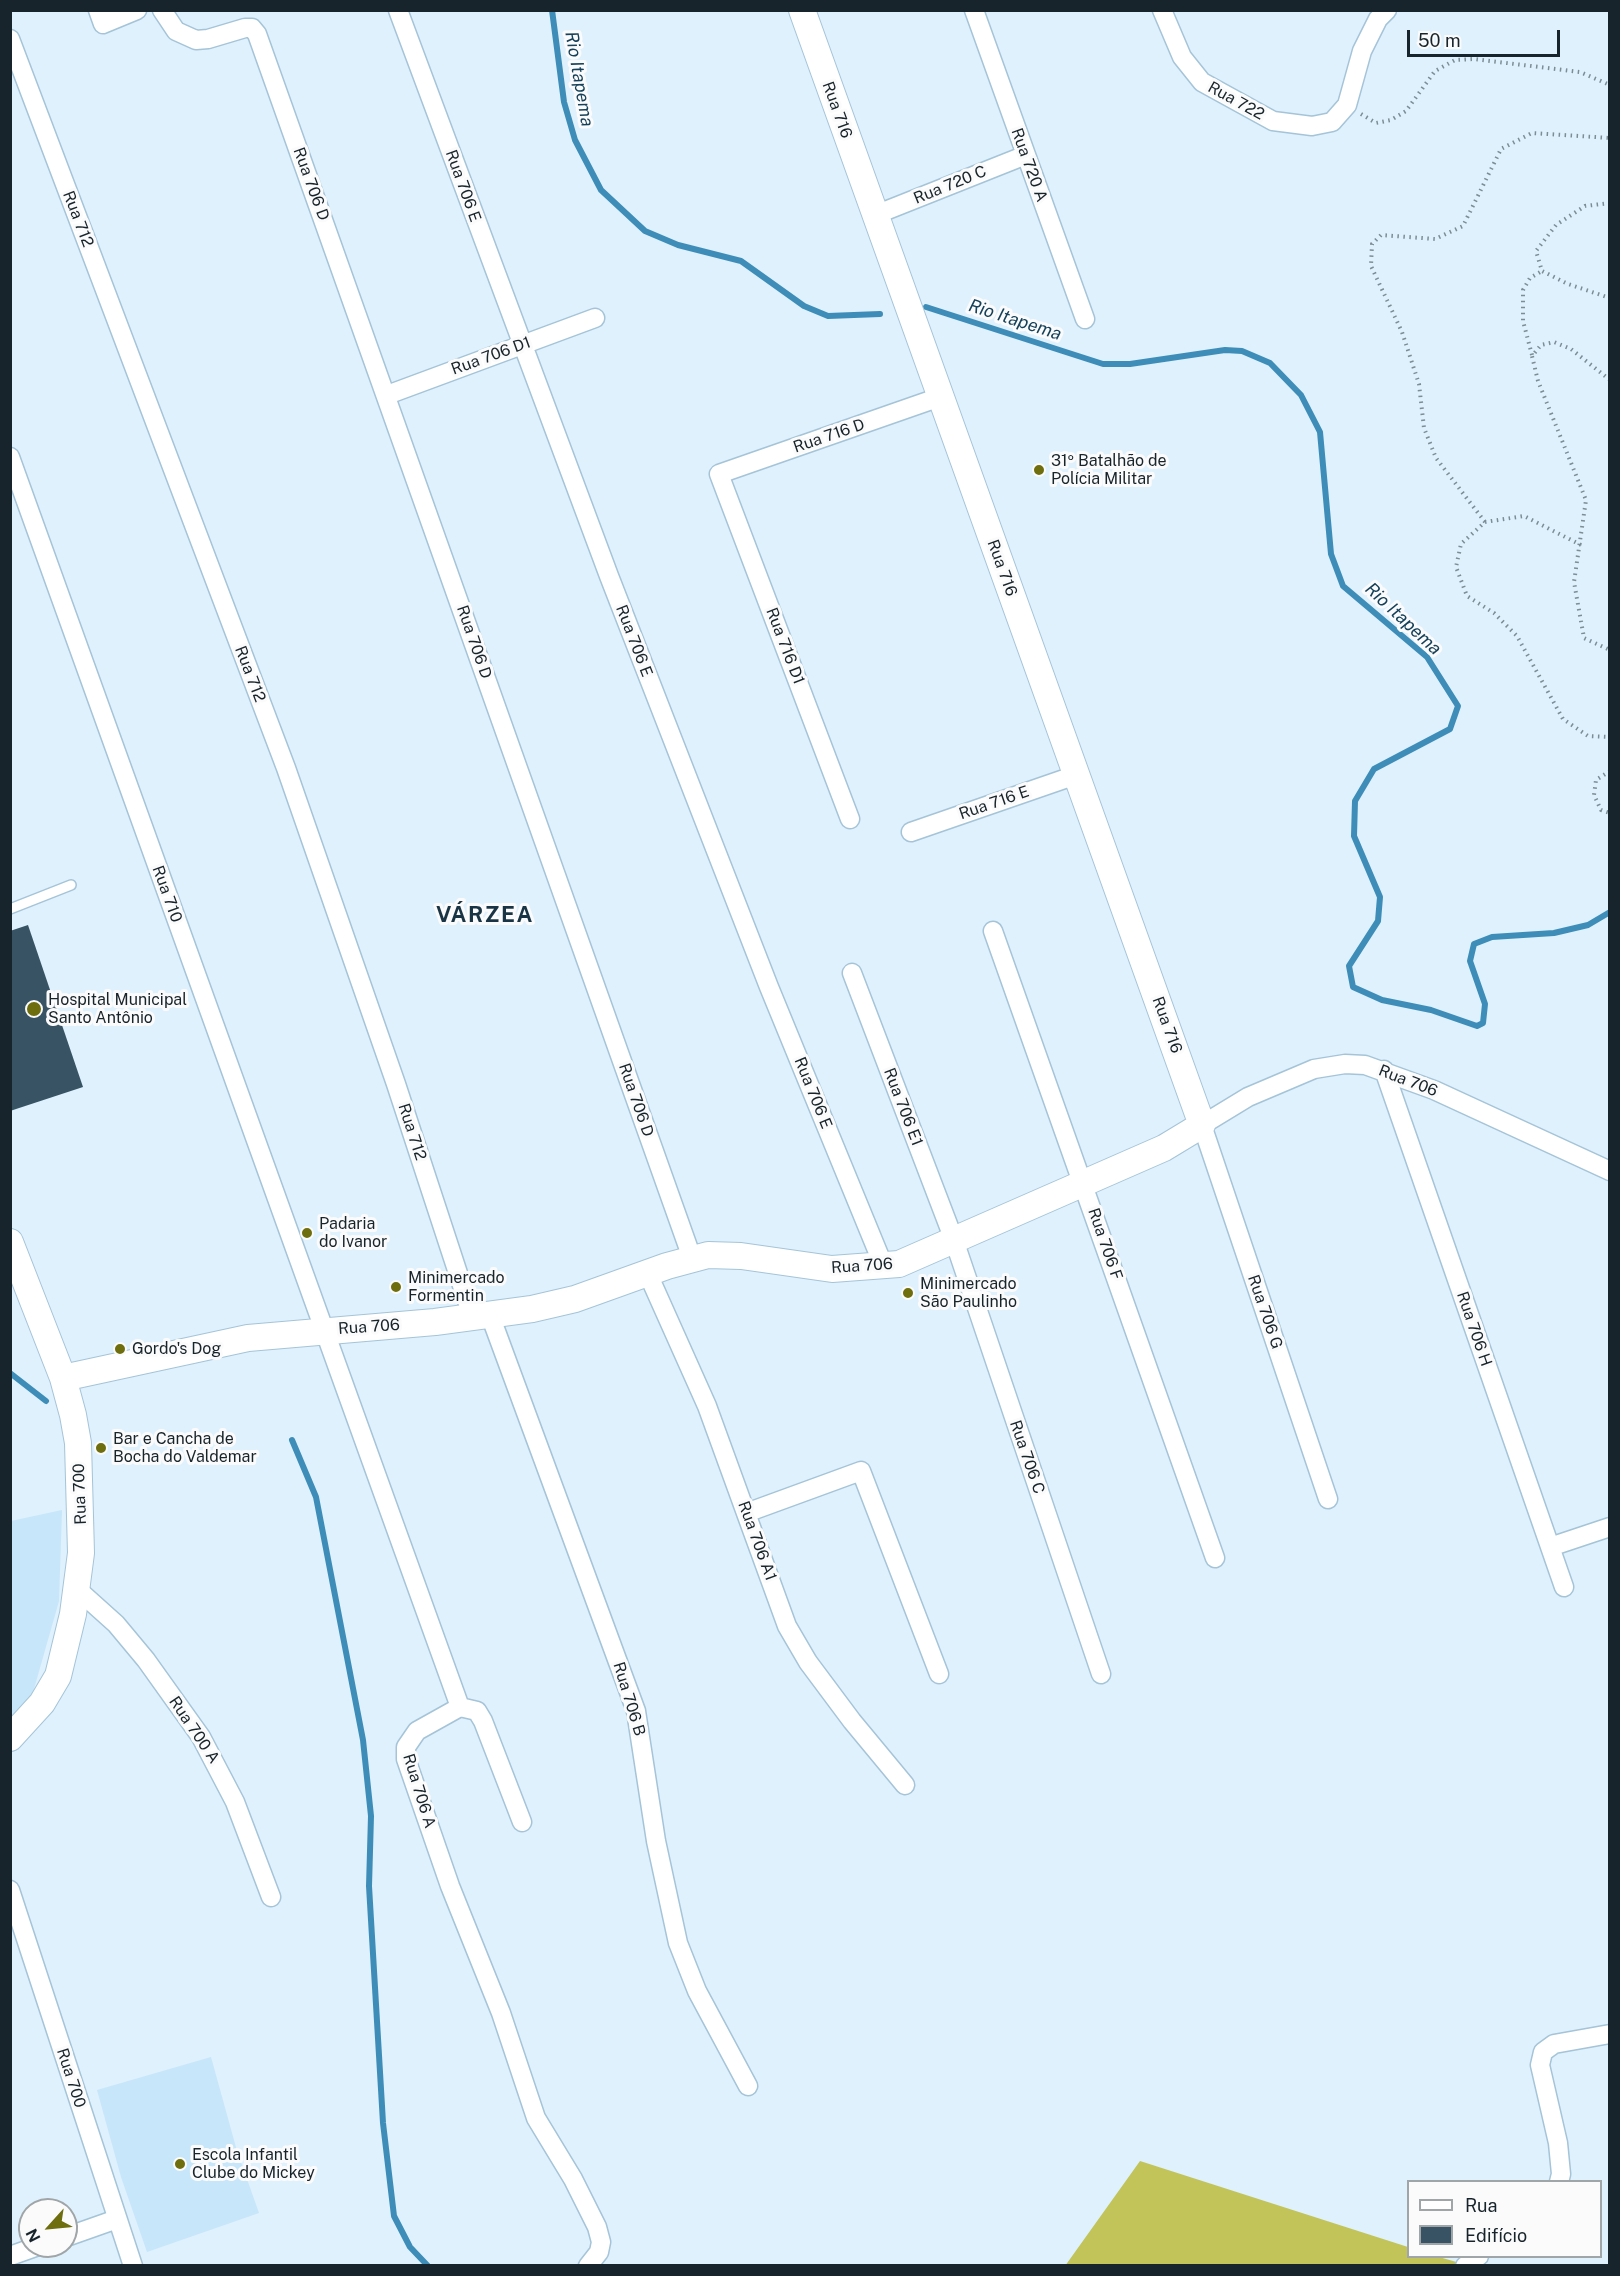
<!DOCTYPE html>
<html>
<head>
<meta charset="utf-8">
<style>
	body { margin:0 }
	#map { position:relative; width:1620px; height:2276px; overflow:hidden; background:#def1fd; font-family:"Public Sans",sans-serif }
	canvas { display:block }
	.frame { position:absolute; inset:0; border:12px solid #18242b; pointer-events:none }
	.legend { position:absolute; left:1407px; top:2180px; width:195px; height:78px; box-sizing:border-box; background:#fbfbfb; border:2px solid #a0a5a8; margin:0; padding:8px 10px; list-style:none; font-size:18px; color:#18242b }
	.legend li { display:flex; align-items:center; gap:12px; height:30px }
	.legend b { width:30px; border:2px solid #a0a5a8 }
	.north { position:absolute; left:18px; top:2198px; width:60px; height:60px; box-sizing:border-box; background:#fbfbfb; border:2px solid #a0a5a8; border-radius:50%; rotate:243deg; font-size:16px; font-weight:700; line-height:24px; text-align:center; color:#18242b }
	.north::after { content:''; display:block; margin:auto; width:21px; height:27px; background:#6e6e0f; clip-path:polygon(50% 0,100% 100%,50% 72%,0 100%) }
	.scale { position:absolute; left:1407px; top:30px; width:153px; height:27px; box-sizing:border-box; border:3px solid #18242b; border-top:0; padding-left:8px; font-size:18px; line-height:21px; white-space:nowrap; color:#18242b; -webkit-text-stroke:4px #fbfbfb; paint-order:stroke }
</style>
</head>
<body>
<div id="map">
<canvas width="1620" height="2276"></canvas>
<div class="frame"></div>
<ul class="legend">
<li><b style="height:8px;background:#fff"></b>Rua</li>
<li><b style="height:16px;background:#375364"></b>Edifício</li>
</ul>
<div class="north">N</div>
<div class="scale">50 m</div>
</div>
<script>
const ctx = document.querySelector('canvas').getContext('2d');
ctx.lineJoin = 'round';
function fill(path, color) {
  ctx.fillStyle = color;
  ctx.fill(path, 'evenodd');
}
function toPath(rows) {
  const path = new Path2D();
  for (const r of rows) {
    path.moveTo(r[0], r[1]);
    for (let i = 2; i < r.length; i += 2) path.lineTo(r[i], r[i + 1]);
  }
  return path;
}
function strokePath(path, color, width, dash) {
  ctx.strokeStyle = color;
  ctx.lineWidth = width;
  ctx.lineCap = dash ? 'butt' : 'round';
  ctx.setLineDash(dash || []);
  ctx.stroke(path);
}
function write(font, color, halo, rows, align = 'center') {
  ctx.font = font + ' "Public Sans",sans-serif';
  ctx.lineWidth = 6;
  ctx.setLineDash([]);
  ctx.textBaseline = 'middle';
  ctx.strokeStyle = halo;
  ctx.fillStyle = color;
  for (const [text, x, y, turn = 0] of rows) {
    ctx.save();
    ctx.translate(x, y);
    ctx.rotate((+turn || 0) * Math.PI / 180);
    ctx.textAlign = isNaN(turn) ? turn : align;
    if (halo) ctx.strokeText(text, 0, 0);
    ctx.fillText(text, 0, 0);
    ctx.restore();
  }
}
const built = toPath([
	[62,1510,59,1601,32,1696,11,1721,11,1521],
	[211,2057,237,2151,259,2213,147,2252,121,2177,97,2090]
]);
const forest = toPath([
	[1140,2161,1408,2247,1408,2256,1439,2257,1467,2265,1065,2266]
]);
const stream = toPath([
	[552,10,564,102,575,140,601,190,645,231,678,245,741,261,804,306,828,316,880,314],
	[926,307,1103,364,1130,364,1225,350,1242,351,1270,363,1301,395,1320,432,1331,554,1343,586,1427,657,1458,706,1450,729,1374,769,1355,801,1354,836,1380,897,1378,921,1349,966,1353,987,1382,1000,1431,1010,1477,1026,1483,1023,1485,1004,1470,961,1474,944,1492,937,1554,933,1588,925,1610,912],
	[10,1373,46,1401],
	[292,1440,316,1497,363,1740,371,1816,369,1886,383,2123,394,2216,410,2247,428,2266]
]);
const building = toPath([
	[28,925,83,1087,10,1111,10,931]
]);
const path = toPath([
	[1361,114,1376,123,1391,120,1406,111,1435,71,1455,60,1474,59,1580,72,1610,85],
	[1610,203,1585,206,1556,225,1536,251,1542,271,1568,284,1610,298],
	[1532,355,1523,321,1523,290,1530,278,1542,271],
	[1610,380,1571,349,1554,342,1541,345,1532,356,1538,381,1586,500,1574,582,1584,638,1610,650],
	[1485,522,1436,458,1424,428,1419,384,1402,332,1371,266,1372,244,1381,235,1435,239,1463,226,1501,149,1532,133,1610,138],
	[1581,545,1524,516,1485,522,1461,544,1456,567,1467,596,1494,613,1517,636,1563,719,1588,736,1610,737],
	[1610,771,1596,780,1594,795,1601,810,1610,813]
]);
const lane = toPath([
	[10,909,71,885]
]);
const street = toPath([
	[98,10,103,24,137,10],
	[162,10,176,31,196,40,208,39,245,28,252,28,257,34,692,1258],
	[398,10,609,576,769,987,884,1267],
	[974,10,1085,319],
	[1162,10,1182,57,1202,82,1273,121,1312,126,1332,122,1347,105,1362,51,1378,19,1387,10],
	[10,39,286,768,396,1084,472,1316],
	[875,215,1026,155],
	[387,395,595,318],
	[10,457,460,1707,417,1731,406,1747,406,1759,450,1886,501,2013,536,2118,573,2179,597,2227,601,2242,599,2252,588,2266],
	[850,819,719,474,940,397],
	[911,832,1076,775],
	[993,931,1215,1558],
	[852,973,954,1240,1101,1674],
	[1384,1070,1564,1587],
	[648,1274,707,1406,787,1626,808,1662,852,1721,905,1785],
	[490,1315,636,1711,656,1841,678,1943,697,1991,748,2086],
	[1328,1499,1202,1125,1248,1097,1314,1069,1345,1064,1365,1065,1434,1090,1610,1171],
	[746,1513,861,1471,939,1674],
	[1550,1547,1610,1527],
	[77,1589,116,1624,146,1660,201,1737,235,1802,271,1897],
	[460,1707,477,1711,483,1721,522,1822],
	[10,1890,133,2266],
	[1559,2182,1561,2174,1558,2143,1540,2065,1543,2052,1554,2044,1610,2034],
	[66,2237,117,2219],
	[10,2256,38,2246],
	[1465,2266,1479,2256]
]);
const secondary = toPath([
	[10,1242,63,1378,73,1415,78,1443,81,1553,73,1614,58,1676,42,1703,10,1738],
	[63,1378,248,1338,435,1322,532,1309,575,1299,667,1266,708,1255,741,1256,832,1269,899,1264,1164,1148,1202,1125,802,10]
]);
const markers = [
	[1039,470,6,"#6e6e0f"],
	[34,1009,8,"#6e6e0f"],
	[307,1233,6,"#6e6e0f"],
	[396,1287,6,"#6e6e0f"],
	[908,1293,6,"#6e6e0f"],
	[120,1349,6,"#6e6e0f"],
	[101,1448,6,"#6e6e0f"],
	[180,2164,6,"#6e6e0f"]
];
const streetNames = [
	["Rua 722",1236,101,29],
	["Rua 716",837,110,70],
	["Rua 720 A",1029,165,70],
	["Rua 706 D",311,184,70],
	["Rua 720 C",950,185,-22],
	["Rua 706 E",463,186,70],
	["Rua 712",78,219,69],
	["Rua 706 D1",491,356,-20],
	["Rua 716 D",829,436,-19],
	["Rua 716",1002,568,70],
	["Rua 706 E",634,641,69],
	["Rua 706 D",474,642,71],
	["Rua 716 D1",785,646,69],
	["Rua 712",250,674,69],
	["Rua 716 E",994,803,-19],
	["Rua 710",167,894,70],
	["Rua 716",1167,1025,70],
	["Rua 706",1408,1081,21],
	["Rua 706 E",813,1093,68],
	["Rua 706 D",636,1100,71],
	["Rua 706 E1",903,1107,69],
	["Rua 712",412,1132,72],
	["Rua 706 F",1105,1244,71],
	["Rua 706",862,1266,-4],
	["Rua 706 G",1265,1312,71],
	["Rua 706",369,1327,-4],
	["Rua 706 H",1474,1329,71],
	["Rua 706 C",1027,1457,71],
	["Rua 700",80,1494,-92],
	["Rua 706 A1",757,1541,70],
	["Rua 706 B",629,1699,73],
	["Rua 700 A",194,1730,56],
	["Rua 706 A",419,1791,73],
	["Rua 700",71,2078,72]
];
const poiNames = [
	["31º Batalhão de",1051,461],
	["Polícia Militar",1051,479],
	["Hospital Municipal",48,1000],
	["Santo Antônio",48,1018],
	["Padaria",319,1224],
	["do Ivanor",319,1242],
	["Minimercado",408,1278],
	["Formentin",408,1296],
	["Minimercado",920,1284],
	["São Paulinho",920,1302],
	["Gordo's Dog",132,1349],
	["Bar e Cancha de",113,1439],
	["Bocha do Valdemar",113,1457],
	["Escola Infantil",192,2155],
	["Clube do Mickey",192,2173]
];
const waterNames = [
	["Rio Itapema",579,79,80],
	["Rio Itapema",1015,320,18],
	["Rio Itapema",1403,619,43]
];
const districtNames = [
	["VÁRZEA",485,915]
];
fill(built, '#c7e6fa');
fill(forest, '#c2c459');
strokePath(stream, '#3e8db8', 6);
fill(building, '#375364');
strokePath(lane, '#a5c4d8', 12);
strokePath(street, '#a5c4d8', 21);
strokePath(secondary, '#a5c4d8', 28);
strokePath(path, '#7d8d96', 4, [1.5, 4.5]);
strokePath(lane, '#fff', 9);
strokePath(street, '#fff', 18);
strokePath(secondary, '#fff', 26);
for (const [x, y, r, color] of markers) {
  const dot = new Path2D();
  dot.arc(x, y, r, 0, 2 * Math.PI);
  ctx.fillStyle = color;
  ctx.fill(dot);
  strokePath(dot, '#fbfbfb', 2);
}
write('16px', '#18242b', '#fbfbfb', streetNames);
write('16px', '#18242b', '#fbfbfb', poiNames, 'left');
write('italic 18px', '#15415a', '#fbfbfb', waterNames);
ctx.letterSpacing = '1.5px';
write('bold 22px', '#193444', '#fbfbfb', districtNames);
ctx.letterSpacing = '0px';
</script>
</body>
</html>
